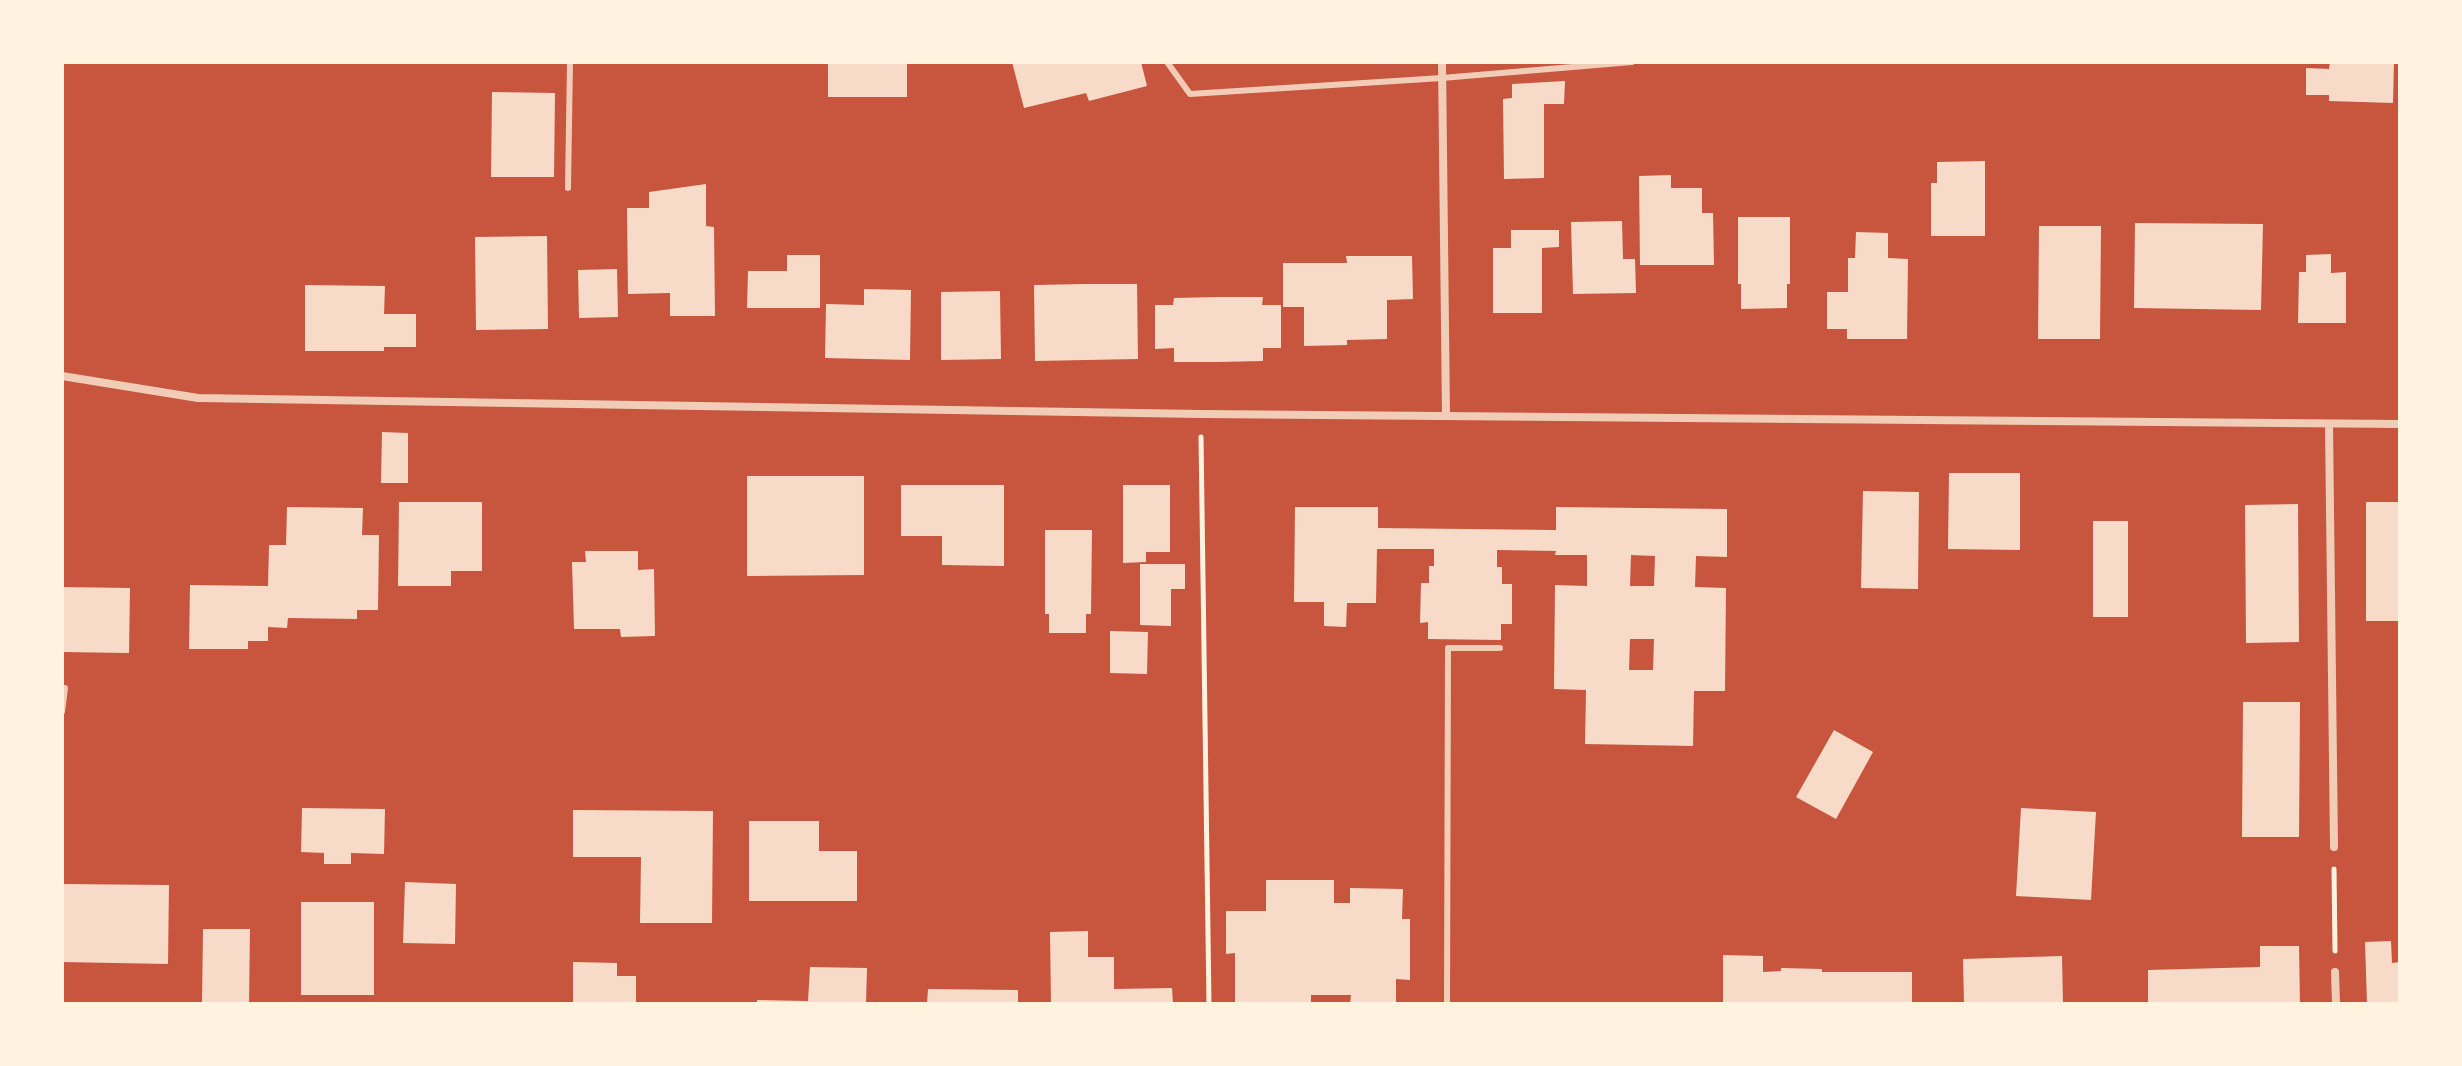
<!DOCTYPE html>
<html>
<head>
<meta charset="utf-8">
<style>
	body { margin:0 }
	#map { position:relative; width:2462px; height:1066px; overflow:hidden; background:#c8553d; font-family:"PT Sans",sans-serif }
	canvas { display:block }
	.frame { position:absolute; inset:0; border:64px solid #fff3e0; pointer-events:none }
</style>
</head>
<body>
<div id="map">
<canvas width="2462" height="1066"></canvas>
<div class="frame"></div>
</div>
<script>
const ctx = document.querySelector('canvas').getContext('2d');
ctx.lineJoin = 'round';
function fill(path, color) {
  ctx.fillStyle = color;
  ctx.fill(path, 'evenodd');
}
function toPath(rows) {
  const path = new Path2D();
  for (const r of rows) {
    path.moveTo(r[0], r[1]);
    for (let i = 2; i < r.length; i += 2) path.lineTo(r[i], r[i + 1]);
  }
  return path;
}
function strokePath(path, color, width, dash) {
  ctx.strokeStyle = color;
  ctx.lineWidth = width;
  ctx.lineCap = dash ? 'butt' : 'round';
  ctx.setLineDash(dash || []);
  ctx.stroke(path);
}
const building = toPath([
	[828,62,907,62,907,97,828,97],
	[1012,62,1141,62,1147,86,1089,101,1086,93,1024,108],
	[2330,62,2394,62,2393,103,2329,101,2329,95,2306,95,2306,68,2329,69],
	[1565,81,1564,104,1544,104,1544,178,1504,179,1503,99,1512,98,1512,84],
	[492,92,555,93,554,177,491,177],
	[1985,161,1985,236,1931,236,1931,183,1937,183,1937,162],
	[1671,175,1671,188,1702,188,1702,213,1713,213,1714,265,1640,265,1639,176],
	[706,184,706,226,714,227,715,316,670,316,670,293,628,294,627,208,649,208,649,192],
	[1738,217,1790,217,1790,284,1787,284,1787,308,1741,309,1741,284,1738,284],
	[1622,221,1623,259,1635,259,1636,293,1573,294,1571,222],
	[2135,223,2263,224,2261,310,2134,308],
	[2039,226,2101,226,2100,339,2038,339],
	[1511,230,1559,230,1559,247,1542,248,1542,313,1493,313,1493,248,1511,248],
	[1856,232,1888,233,1888,258,1908,259,1907,339,1847,339,1847,329,1827,329,1827,292,1848,292,1848,258,1855,258],
	[547,236,548,329,476,330,475,237],
	[2331,254,2331,273,2346,272,2346,323,2298,323,2299,272,2306,272,2306,255],
	[787,255,820,255,820,308,747,308,748,271,787,271],
	[1346,256,1412,256,1413,299,1387,300,1387,339,1347,340,1347,345,1304,346,1304,307,1283,307,1283,263,1347,263],
	[617,269,618,317,579,318,578,270],
	[1085,284,1137,284,1138,359,1035,361,1034,285],
	[305,285,385,286,384,314,416,314,416,347,384,347,384,351,305,351],
	[864,289,911,290,910,360,825,358,826,304,864,305],
	[1000,291,1001,359,941,360,941,292],
	[1218,297,1263,297,1262,305,1281,305,1281,348,1263,348,1263,361,1218,362,1174,362,1174,348,1155,349,1155,305,1173,305,1174,298],
	[382,432,408,433,408,483,381,483],
	[1949,473,2020,473,2020,550,1948,549],
	[747,476,864,476,864,575,747,576],
	[901,485,1004,485,1004,566,942,565,942,536,901,536],
	[1123,485,1170,485,1170,552,1146,552,1146,562,1123,563],
	[1863,491,1919,492,1918,589,1861,588],
	[399,502,482,502,482,571,451,571,451,586,398,586],
	[2366,502,2400,502,2400,621,2366,621],
	[2298,504,2299,642,2246,643,2245,505],
	[287,507,363,508,362,535,379,535,378,610,357,610,357,619,288,618,287,628,268,627,268,641,248,641,248,649,189,649,190,585,268,586,269,545,286,545],
	[1295,507,1378,507,1378,528,1556,530,1556,507,1727,509,1727,557,1696,556,1695,587,1726,588,1725,691,1694,691,1693,746,1585,744,1586,690,1554,689,1555,585,1587,586,1587,555,1555,555,1556,551,1497,550,1497,567,1502,567,1502,584,1512,584,1512,624,1501,624,1501,640,1428,639,1428,622,1420,623,1421,583,1429,583,1429,566,1434,566,1434,549,1377,549,1376,603,1347,603,1346,627,1324,626,1324,602,1294,602],
	[1631,555,1655,556,1654,586,1630,586],
	[1630,639,1654,639,1653,670,1629,670],
	[2093,521,2128,521,2128,617,2093,617],
	[1045,530,1092,530,1091,614,1086,614,1086,633,1049,633,1049,614,1045,614],
	[585,551,638,551,638,570,654,569,655,636,621,637,620,629,574,629,572,562,586,562],
	[1140,564,1185,564,1185,589,1171,589,1171,626,1140,625],
	[62,587,130,588,129,653,62,652],
	[1110,631,1148,632,1147,674,1110,673],
	[2243,702,2300,702,2299,837,2242,837],
	[1834,730,1873,752,1836,819,1796,797],
	[302,808,385,809,384,854,351,853,351,864,324,864,324,853,301,852],
	[2021,808,2096,812,2091,900,2016,896],
	[573,810,713,811,712,923,640,923,641,857,573,857],
	[749,821,819,821,819,851,857,851,857,901,749,901],
	[1266,880,1334,880,1334,903,1350,903,1350,888,1403,889,1402,919,1410,919,1410,980,1396,979,1396,1004,1350,1004,1351,995,1311,995,1311,1004,1235,1004,1235,953,1226,954,1226,911,1266,911],
	[405,882,456,884,455,944,403,943],
	[63,884,169,885,168,964,62,962],
	[301,902,374,902,374,995,301,995],
	[203,929,250,929,249,1004,202,1003],
	[1088,931,1088,957,1114,957,1114,989,1172,988,1173,1004,1051,1004,1050,932],
	[2391,941,2392,963,2400,962,2400,1004,2367,1004,2365,942],
	[2260,946,2299,946,2300,1004,2148,1004,2148,970,2260,967],
	[1723,955,1763,956,1763,972,1781,971,1781,968,1822,969,1822,972,1912,972,1912,1004,1723,1004],
	[2062,956,2063,1004,1964,1004,1963,959],
	[573,962,617,963,617,976,636,976,636,1004,573,1004],
	[810,967,867,968,866,1004,757,1004,757,1000,808,1001],
	[928,989,1018,990,1018,1004,927,1004]
]);
const path = toPath([
	[1201,437,1209,1004],
	[2334,869,2335,951]
]);
const service = toPath([
	[1167,62,1190,94,1442,78,1632,62],
	[568,188,570,62],
	[62,688,65,688,62,712],
	[1447,1004,1448,648,1500,648]
]);
const minor = toPath([
	[1442,62,1446,416],
	[62,376,198,398,1201,414,2400,424],
	[2329,424,2334,847],
	[2335,972,2336,1004]
]);
fill(building, '#f7dbc8');
strokePath(path, '#fff3e0', 5);
strokePath(service, '#f1ccb7', 6);
strokePath(minor, '#f1ccb7', 8);
</script>
</body>
</html>
